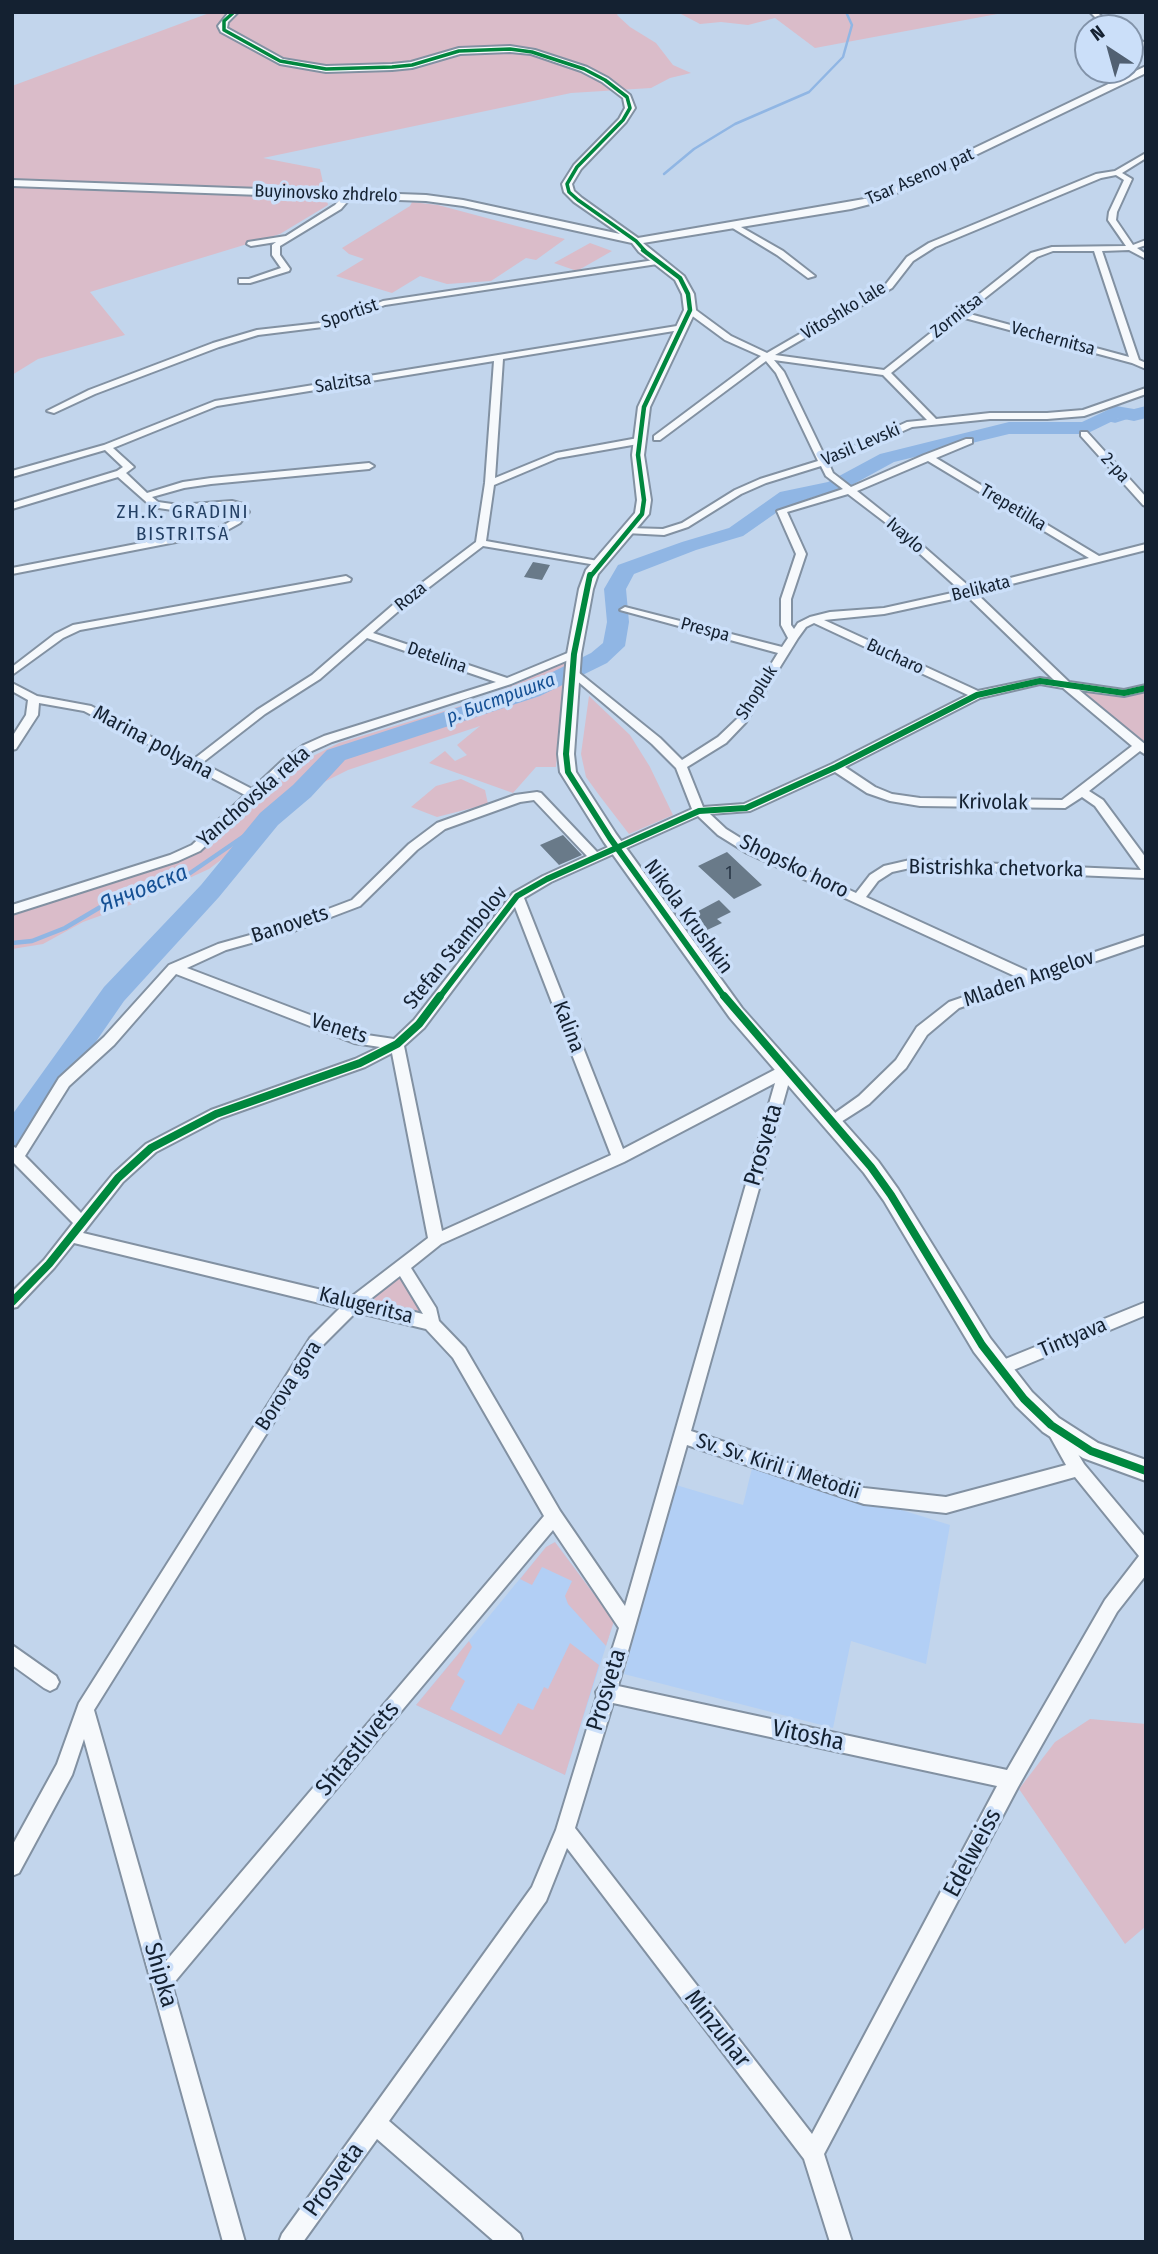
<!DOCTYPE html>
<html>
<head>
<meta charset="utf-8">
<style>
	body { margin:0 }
	#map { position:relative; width:1158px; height:2254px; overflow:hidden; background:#c2d5ec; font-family:"Fira Sans Condensed",sans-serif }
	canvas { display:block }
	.frame { position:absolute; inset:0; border:14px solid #142131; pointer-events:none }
	.north { position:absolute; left:1074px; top:14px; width:70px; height:70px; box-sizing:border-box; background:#cbdff9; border:2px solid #8293a9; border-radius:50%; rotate:324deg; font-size:19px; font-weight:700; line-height:28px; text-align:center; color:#142131 }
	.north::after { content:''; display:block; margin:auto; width:24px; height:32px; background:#516072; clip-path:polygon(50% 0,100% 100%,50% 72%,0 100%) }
</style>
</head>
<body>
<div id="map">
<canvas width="1158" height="2254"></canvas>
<div class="frame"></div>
<div class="north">N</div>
</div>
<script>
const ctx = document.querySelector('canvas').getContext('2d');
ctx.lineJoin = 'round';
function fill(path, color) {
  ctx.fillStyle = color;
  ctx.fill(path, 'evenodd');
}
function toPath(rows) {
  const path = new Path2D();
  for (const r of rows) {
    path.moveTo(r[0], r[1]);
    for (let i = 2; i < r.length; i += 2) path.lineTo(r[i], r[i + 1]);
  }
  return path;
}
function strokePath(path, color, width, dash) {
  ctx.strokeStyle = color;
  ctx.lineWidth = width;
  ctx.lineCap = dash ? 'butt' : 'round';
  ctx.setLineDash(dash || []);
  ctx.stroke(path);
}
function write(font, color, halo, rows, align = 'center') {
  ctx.font = font + ' "Fira Sans Condensed",sans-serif';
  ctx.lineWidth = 7;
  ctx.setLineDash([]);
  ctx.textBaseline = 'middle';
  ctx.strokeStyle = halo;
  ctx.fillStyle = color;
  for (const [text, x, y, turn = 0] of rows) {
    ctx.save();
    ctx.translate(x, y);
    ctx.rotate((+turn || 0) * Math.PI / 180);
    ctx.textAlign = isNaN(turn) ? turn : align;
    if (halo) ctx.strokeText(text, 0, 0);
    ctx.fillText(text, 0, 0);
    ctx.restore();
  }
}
const built = toPath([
	[753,1464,950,1525,926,1664,851,1641,833,1728,624,1674,676,1485,743,1505],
	[555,1542,614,1621,565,1775,416,1705,546,1547]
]);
const green = toPath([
	[212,12,619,12,617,15,630,27,656,43,673,65,691,73,670,78,651,88,571,93,263,158,320,169,328,205,280,234,90,292,125,335,38,359,12,375,12,86],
	[669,12,1008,12,815,48,775,18,748,25,721,22,700,24,681,14],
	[412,202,438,205,565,239,536,260,526,258,491,281,447,284,420,276,392,293,336,276,364,259,349,254,342,248,410,206],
	[590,243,612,251,577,271,554,263],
	[567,661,556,767,536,767,513,793,429,763,445,751,455,761,467,755,457,745,480,726,348,770,324,782,209,869,130,905,83,922,43,944,12,949,12,913,200,852,291,767,339,743,480,700],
	[1065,684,1124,693,1146,690,1146,751],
	[589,696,630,735,650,767,673,815,629,834,599,795,586,777,581,754],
	[461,779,485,790,488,804,437,817,411,807,436,786],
	[400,1277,423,1313,421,1315,373,1302,375,1295],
	[555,1542,614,1621,606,1646,568,1604,565,1596,572,1581,542,1567,532,1585,520,1579,546,1547],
	[469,1641,472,1647,457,1675,465,1681,450,1709,501,1735,518,1703,533,1710,544,1687,548,1689,570,1643,599,1665,565,1775,416,1705],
	[1090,1719,1146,1724,1146,1926,1125,1944,1019,1789,1055,1742]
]);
const streamFar2 = toPath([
	[664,174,694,149,735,124,809,92,843,57,852,25,846,12]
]);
const streamFar1 = toPath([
	[1101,418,1115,421,1134,415],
	[761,515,834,487]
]);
const stream = toPath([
	[12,943,32,941,65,928,114,899,180,880,269,819]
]);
const river = toPath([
	[1116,406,1134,409,1146,406,1146,418,1134,421,1119,418,1086,434,1009,434,894,462,841,491,793,501,743,536,696,550,634,574,626,589,629,622,625,646,607,663,540,696,345,760,311,797,278,825,219,897,124,1001,39,1124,23,1143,12,1147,12,1115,104,987,201,885,260,813,293,785,327,750,524,686,591,653,603,643,607,622,604,589,618,565,682,542,729,528,780,492,828,482,880,454,1009,422,1082,422,1116,406]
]);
const building = toPath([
	[533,562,550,565,542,580,524,577],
	[563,835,582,855,559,865,540,845],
	[727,852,762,885,734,899,698,866],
	[719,900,731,912,717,919,722,923,705,931,689,916]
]);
const street = toPath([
	[1090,12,1097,12,1113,28,1106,28,1090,12],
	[1130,36,1146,43,1146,48,1130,40,1130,36],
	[1146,153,1146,158,1122,173,1132,179,1117,212,1116,220,1133,245,1146,240,1146,245,1137,248,1146,254,1146,259,1129,250,1102,251,1139,360,1146,363,1146,369,1132,363,961,317,891,373,936,419,990,413,1047,413,1083,410,1146,388,1146,394,1084,416,1047,419,990,419,912,427,829,464,833,473,851,487,924,455,966,439,972,439,972,443,936,458,1099,556,1146,544,1146,550,976,593,1069,682,1124,690,1146,685,1146,691,1124,696,1079,690,1146,745,1146,755,1140,751,1089,791,1103,800,1146,858,1146,878,910,868,892,872,878,881,866,897,1032,973,1146,935,1146,944,959,1008,927,1035,906,1068,869,1104,833,1127,828,1126,826,1122,828,1118,859,1096,896,1060,917,1027,949,1002,1019,978,747,853,718,835,698,816,551,882,524,898,623,1149,780,1067,785,1066,792,1071,691,1431,864,1488,946,1497,1066,1465,1046,1429,1048,1424,1054,1422,1060,1424,1084,1464,1146,1538,1146,1575,1117,1612,1018,1787,824,2154,852,2242,830,2242,804,2159,567,1848,546,1901,389,2121,520,2234,523,2242,495,2242,377,2139,303,2242,279,2242,282,2234,532,1887,556,1830,597,1696,596,1692,601,1685,619,1628,553,1530,172,1985,245,2242,223,2242,84,1739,72,1775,19,1873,12,1876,12,1846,57,1764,79,1703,310,1338,340,1308,74,1243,54,1268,17,1307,12,1308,12,1292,44,1260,73,1223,12,1161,12,1146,16,1148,59,1078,104,1037,169,965,218,944,286,925,352,900,409,844,437,823,515,795,537,792,541,793,597,852,692,809,676,768,652,744,569,674,570,672,578,672,660,738,682,760,718,737,738,718,778,653,620,610,625,607,782,647,788,638,781,625,781,599,796,554,777,511,843,489,826,476,821,466,766,483,741,494,688,527,664,535,626,533,626,529,629,528,663,529,682,523,735,490,760,479,818,461,776,373,766,361,660,440,654,440,654,436,761,356,725,340,687,312,687,308,693,308,731,336,767,353,886,284,907,257,929,243,1096,174,1115,171,1146,153],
	[1116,175,1124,180,1109,212,1108,220,1126,246,1052,247,1031,253,884,370,775,355,892,288,913,261,935,247,1101,178,1116,175],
	[1053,251,1094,251,1129,357,966,313,1037,257,1053,251],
	[774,360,883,375,927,420,907,422,826,459,784,372,774,360],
	[928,461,1089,558,971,588,892,519,857,491,928,461],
	[848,494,886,523,961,591,884,608,830,612,810,617,798,623,794,629,791,625,791,599,806,554,787,512,848,494],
	[967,596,1054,680,1040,678,978,691,824,620,884,614,967,596],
	[814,623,968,695,832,764,744,804,703,807,687,767,726,743,746,722,798,638,806,627,814,623],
	[1040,684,1063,688,1132,746,1062,800,920,798,892,794,875,787,845,767,980,698,1040,684],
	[835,772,867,793,890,801,920,806,1065,808,1082,797,1095,806,1141,870,910,860,884,866,870,875,856,893,755,847,726,829,710,814,750,811,835,772],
	[534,800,587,856,543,876,513,893,414,1020,394,1039,360,1034,187,968,226,950,294,931,360,906,417,850,445,829,520,802,534,800],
	[515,907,611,1155,442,1231,404,1046,424,1028,515,907],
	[176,974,354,1043,380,1047,355,1059,211,1110,146,1144,113,1174,81,1213,25,1156,69,1086,114,1045,176,974],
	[392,1053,428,1238,351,1297,83,1233,123,1182,156,1152,221,1118,365,1067,392,1053],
	[775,1083,625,1606,560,1511,465,1348,439,1321,436,1308,411,1268,441,1244,624,1162,775,1083],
	[400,1276,423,1314,368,1301,400,1276],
	[356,1312,426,1329,453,1358,544,1516,166,1961,94,1710,320,1348,356,1312],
	[687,1445,864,1504,946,1513,1075,1477,1139,1556,1105,1600,1007,1770,618,1686,687,1445],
	[613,1703,997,1786,812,2134,575,1828,613,1703],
	[346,193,353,195,341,209,280,246,280,255,290,269,289,271,250,283,239,283,239,279,249,279,281,268,272,255,272,245,276,242,251,246,247,244,248,242,286,236,335,205,346,193],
	[734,223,783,251,815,276,808,278,777,255,731,227,730,225,734,223],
	[661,259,665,261,664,263,385,305,331,326,258,335,219,347,95,394,54,413,47,411,89,390,213,343,257,330,329,322,383,301,661,259],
	[683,325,687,327,686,329,503,359,495,478,556,453,638,438,643,441,638,444,558,458,494,485,486,541,598,561,602,562,602,566,483,546,402,608,373,633,507,678,570,652,578,652,578,656,511,684,332,742,312,751,291,766,200,851,178,861,12,914,12,905,170,855,192,845,245,795,84,711,39,703,38,715,16,749,12,750,12,737,26,715,28,700,12,691,12,683,37,696,91,706,194,759,257,710,312,675,394,604,476,542,485,483,494,361,217,406,113,448,134,467,126,473,147,493,183,482,211,478,369,463,374,466,369,469,211,484,184,488,152,497,158,502,179,505,232,501,243,504,249,512,247,514,240,523,222,533,12,574,12,568,219,528,234,519,239,512,232,507,179,511,152,507,118,477,12,509,12,503,117,471,123,467,105,450,12,477,12,471,104,445,215,401,683,325],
	[367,638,496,682,324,736,304,745,283,760,252,789,202,763,265,714,320,679,367,638],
	[1081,432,1087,432,1146,497,1146,506,1143,505,1081,436,1081,432],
	[346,576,351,579,350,581,80,630,63,638,12,675,12,667,55,634,73,625,346,576],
	[1146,1302,1146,1315,999,1376,993,1374,991,1369,993,1364,1146,1302],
	[12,1645,56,1676,59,1682,56,1688,50,1691,44,1688,12,1665,12,1645]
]);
const secondary = toPath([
	[229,12,238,12,228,22,227,28,283,59,326,66,392,64,411,62,459,48,510,46,535,50,587,67,608,78,630,95,635,108,626,122,581,169,572,184,574,191,582,198,638,238,870,198,1146,66,1146,73,878,202,851,209,643,243,684,276,694,294,696,310,650,407,644,455,651,500,649,514,598,574,593,589,581,654,574,754,576,772,616,834,742,1008,878,1161,898,1189,990,1338,1032,1392,1059,1418,1098,1443,1146,1460,1146,1481,1083,1458,1043,1432,1016,1406,974,1352,884,1201,864,1173,730,1018,604,842,560,772,558,754,567,654,579,589,586,570,635,513,637,500,632,455,638,407,684,310,682,294,675,280,639,252,632,243,463,206,426,201,12,186,12,180,426,195,463,200,620,234,574,202,564,192,562,184,574,165,619,119,625,108,623,98,602,82,581,71,531,54,510,52,460,54,412,68,392,70,326,72,280,64,221,32,218,26,229,12]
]);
const cyclewayFar3 = toPath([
	[234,12,224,21,224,30,280,61,326,69,392,67,412,65,459,51,510,49,532,52,584,69,605,80,627,97,630,108,623,120,577,167,567,184,569,192,578,200,636,241,645,251]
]);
const cyclewayFar2 = toPath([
	[590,577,642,514,644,500,638,455,644,407,690,310,688,294,680,278,643,250]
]);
const cyclewayFar1 = toPath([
	[590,575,574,654,566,754,568,772,610,838,725,998],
	[439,998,517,896,547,879,699,811,746,808,836,767,977,695,1040,681,1124,693,1146,688]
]);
const cycleway = toPath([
	[724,996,871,1167,891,1195,982,1345,1024,1399,1051,1425,1091,1451,1146,1471],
	[12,1302,49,1264,118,1178,151,1148,216,1114,360,1063,397,1044,419,1024,440,996]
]);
const farStreetnames = [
	["Tsar Asenov pat",920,177,-24],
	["Buyinovsko zhdrelo",326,194,2],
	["Vitoshko lale",844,311,-31],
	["Sportist",350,314,-19],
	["Zornitsa",957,316,-38],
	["Vechernitsa",1053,339,15],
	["Salzitsa",343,383,-9],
	["Vasil Levski",861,445,-23],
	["2-ра",1115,468,48],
	["Trepetilka",1013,508,31],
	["Ivaylo",905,536,42],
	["Belikata",981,589,-14],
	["Roza",411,597,-39],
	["Prespa",705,630,15],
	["Bucharo",895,657,25],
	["Detelina",437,658,19],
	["Shopluk",757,693,-57]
];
const numberNames = [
	["1",729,874]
];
const farNeighbourhoodnames = [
	["ZH.K. GRADINI",183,513],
	["BISTRITSA",183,535]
];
const farWaternames = [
	["р. Бистришка",501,699,-20]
];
const streetNames = [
	["Marina polyana",153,743,28],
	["Yanchovska reka",254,797,-41],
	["Krivolak",993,803,1],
	["Shopsko horo",794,867,26],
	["Bistrishka chetvorka",996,869,1],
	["Nikola Krushkin",688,917,54],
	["Banovets",290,925,-18],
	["Stefan Stambolov",456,948,-51],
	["Mladen Angelov",1029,979,-19],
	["Kalina",568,1027,69],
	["Venets",339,1029,17],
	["Kalugeritsa",366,1306,14],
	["Tintyava",1073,1338,-23],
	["Borova gora",289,1386,-57],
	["Sv. Sv. Kiril i Metodii",778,1467,18]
];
const waterNames = [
	["Янчовска",144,889,-22]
];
const nearStreetnames = [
	["Prosveta",764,1145,-74],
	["Prosveta",607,1690,-73],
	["Vitosha",808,1736,12],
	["Shtastlivets",358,1749,-50],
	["Edelweiss",973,1853,-62],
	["Shipka",160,1975,74],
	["Minzuhar",717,2029,52],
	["Prosveta",334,2180,-54]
];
fill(built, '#b2cff5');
fill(green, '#dabcc9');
strokePath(streamFar2, '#90b6e4', 2.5);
strokePath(streamFar1, '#90b6e4', 3.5);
strokePath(stream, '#90b6e4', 4.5);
fill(river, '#90b6e4');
fill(building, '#697a89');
strokePath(street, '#8291a2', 4);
strokePath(secondary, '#8291a2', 4);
fill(street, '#f6f9fc');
fill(secondary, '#f6f9fc');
strokePath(cyclewayFar3, '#00873e', 3.5);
strokePath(cyclewayFar2, '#00873e', 4.5);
strokePath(cyclewayFar1, '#00873e', 6);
strokePath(cycleway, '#00873e', 8);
write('18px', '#142131', '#cbdff9', farStreetnames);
write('18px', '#293747', null, numberNames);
ctx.letterSpacing = '2px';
write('19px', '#244064', '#cbdff9', farNeighbourhoodnames);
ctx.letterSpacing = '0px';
write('italic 19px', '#155094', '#cbdff9', farWaternames);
write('21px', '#142131', '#cbdff9', streetNames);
write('italic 23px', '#155094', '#cbdff9', waterNames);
write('24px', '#142131', '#cbdff9', nearStreetnames);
</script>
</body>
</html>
